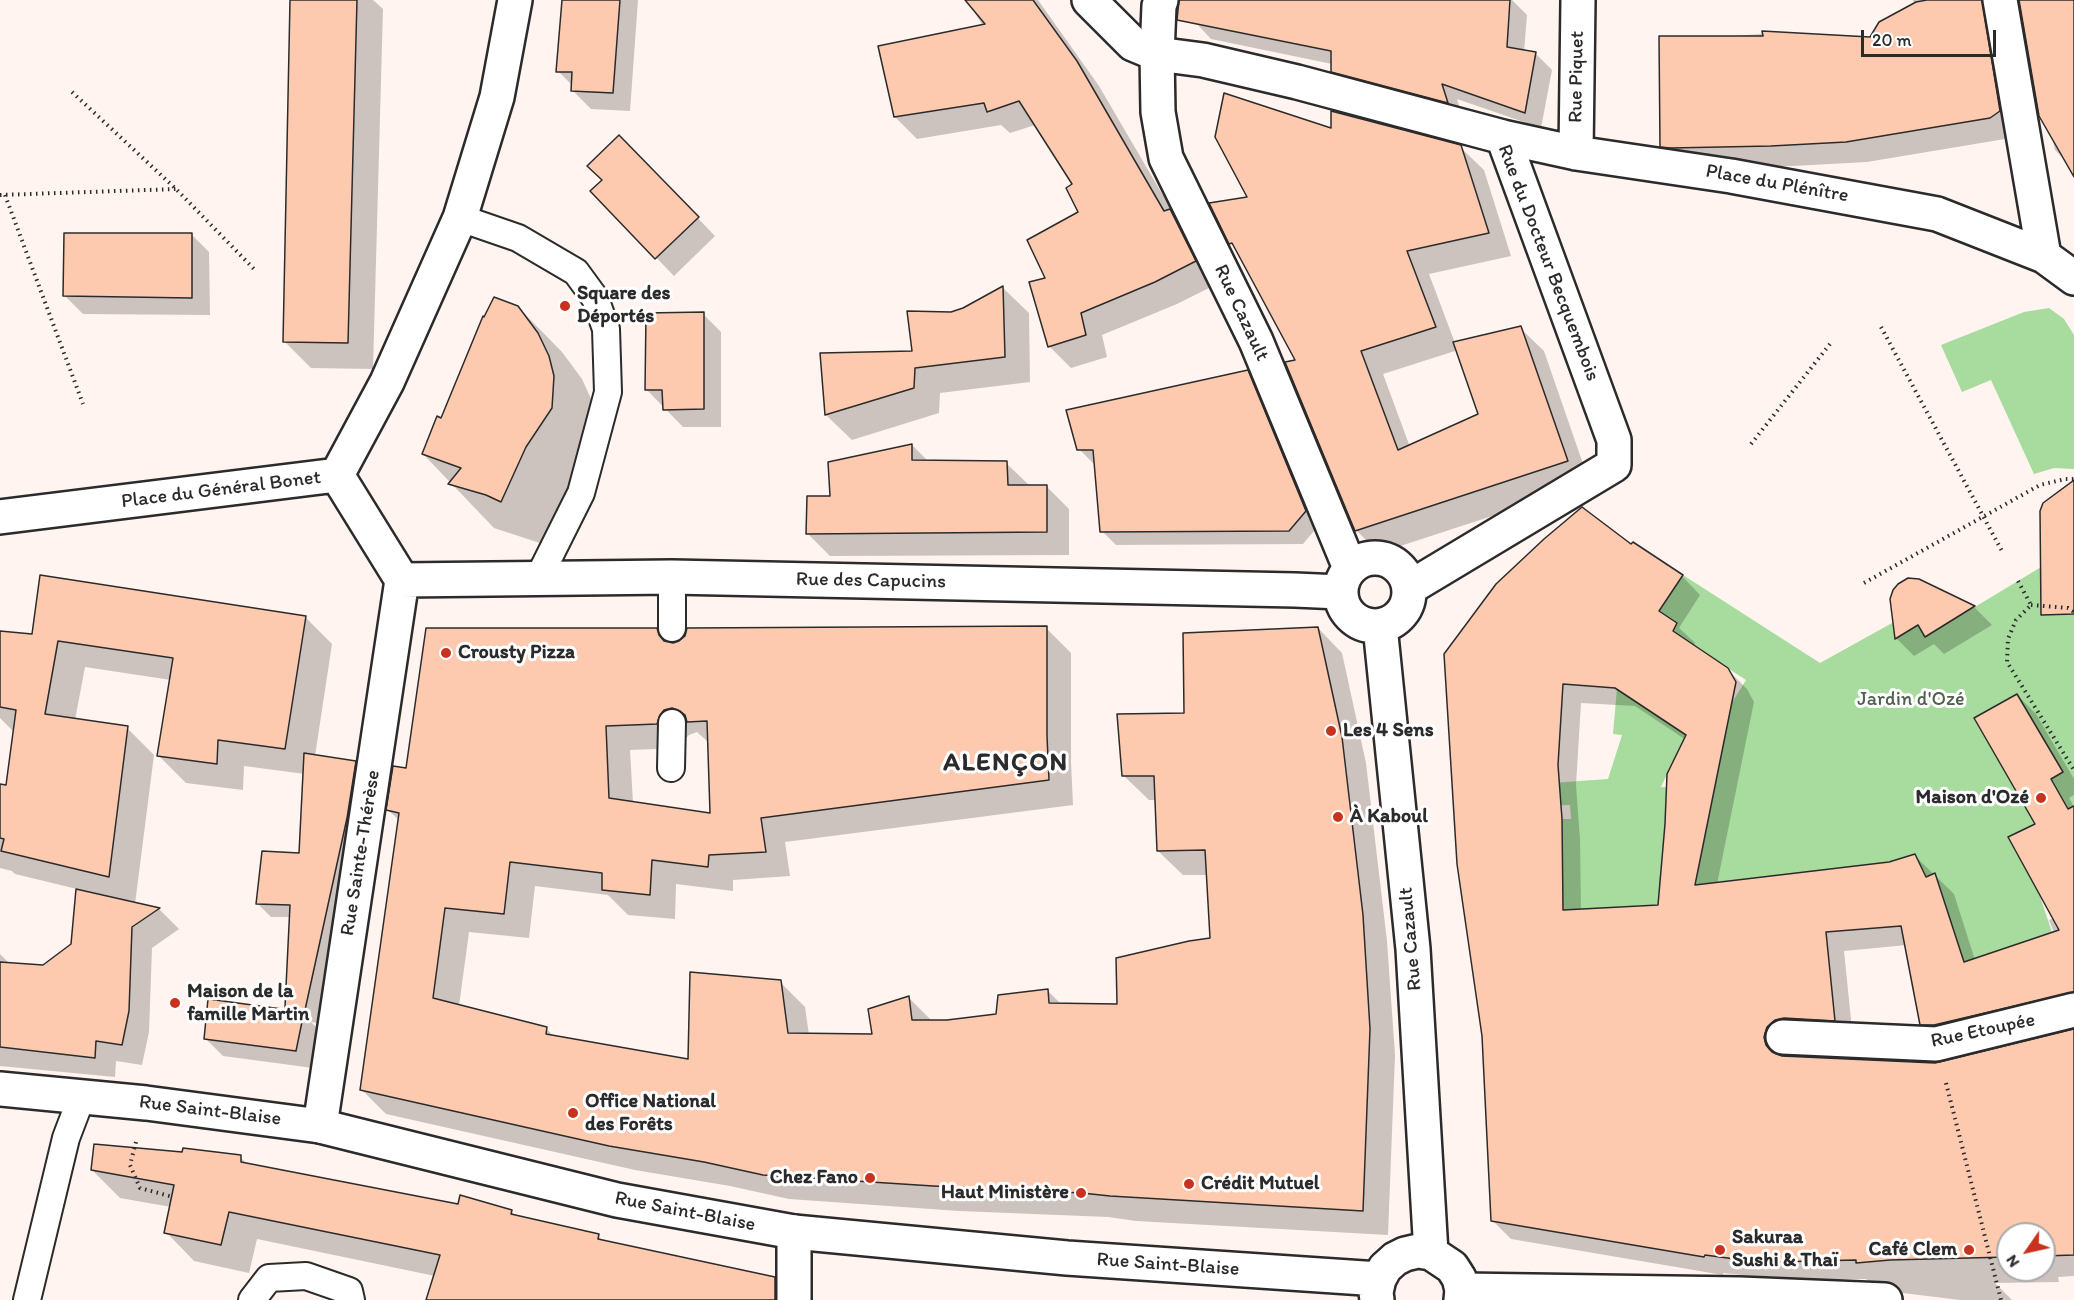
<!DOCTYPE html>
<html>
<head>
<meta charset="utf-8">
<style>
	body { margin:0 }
	#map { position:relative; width:2074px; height:1300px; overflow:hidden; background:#fff4ef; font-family:Itim,sans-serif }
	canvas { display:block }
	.north { position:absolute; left:1996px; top:1222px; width:60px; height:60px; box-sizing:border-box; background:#fff; border:2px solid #aaa; border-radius:50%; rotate:236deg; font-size:16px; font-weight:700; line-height:24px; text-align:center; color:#2b2b2b }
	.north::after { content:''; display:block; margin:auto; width:21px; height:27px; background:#c8321e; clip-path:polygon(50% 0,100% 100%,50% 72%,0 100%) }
	.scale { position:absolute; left:1861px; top:30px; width:135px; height:27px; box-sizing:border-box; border:3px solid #2b2b2b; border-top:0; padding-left:8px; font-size:18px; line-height:21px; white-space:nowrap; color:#2b2b2b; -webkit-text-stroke:4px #fff; paint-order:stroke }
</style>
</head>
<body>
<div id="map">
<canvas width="2074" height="1300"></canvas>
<div class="north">N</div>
<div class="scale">20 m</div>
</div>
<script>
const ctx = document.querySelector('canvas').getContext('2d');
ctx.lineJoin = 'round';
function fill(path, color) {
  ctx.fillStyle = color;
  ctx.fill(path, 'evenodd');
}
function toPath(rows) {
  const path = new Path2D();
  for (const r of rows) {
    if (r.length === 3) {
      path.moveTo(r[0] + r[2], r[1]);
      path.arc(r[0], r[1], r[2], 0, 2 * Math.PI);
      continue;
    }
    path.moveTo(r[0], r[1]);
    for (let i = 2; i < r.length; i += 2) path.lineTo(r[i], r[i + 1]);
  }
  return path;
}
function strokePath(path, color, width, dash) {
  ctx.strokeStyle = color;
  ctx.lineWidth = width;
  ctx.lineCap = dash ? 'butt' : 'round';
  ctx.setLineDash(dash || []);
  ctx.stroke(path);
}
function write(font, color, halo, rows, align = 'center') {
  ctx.font = font + ' Itim,sans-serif';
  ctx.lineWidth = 6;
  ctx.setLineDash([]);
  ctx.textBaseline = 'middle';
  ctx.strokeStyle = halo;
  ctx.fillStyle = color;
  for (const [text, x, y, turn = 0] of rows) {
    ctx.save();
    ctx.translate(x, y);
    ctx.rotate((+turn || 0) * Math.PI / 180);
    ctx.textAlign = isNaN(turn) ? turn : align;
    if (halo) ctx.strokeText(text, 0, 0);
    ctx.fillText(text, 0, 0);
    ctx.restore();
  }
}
const green = toPath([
	[2049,308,2064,319,2074,335,2074,469,2054,468,2034,474,1991,380,1962,392,1941,345,2024,312],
	[2074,546,2074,818,2051,779,2063,771,2017,694,1974,719,2035,824,2008,838,2029,876,2033,876,2052,932,1964,962,1935,874,1926,877,1915,854,1889,862,1696,885,1707,818,1670,768,1661,787,1681,788,1667,904,1551,911,1556,819,1571,819,1570,805,1539,806,1537,784,1608,779,1622,735,1613,734,1617,688,1678,730,1708,741,1746,680,1672,632,1677,623,1659,611,1683,575,1820,663,1892,623,1900,635,1918,625,1925,637,2071,549]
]);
const shadow = toPath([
	[291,0,373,0,383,9,373,369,311,368,284,341],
	[563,0,638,0,630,111,591,109,573,91,573,86,558,71],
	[967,0,1038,0,1099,86,1175,216,1192,233,1217,284,1177,304,1102,335,1107,357,1071,368,1049,346,1047,279,1080,212,1074,184,1035,125,1010,133,1001,125,917,139,895,117,983,26],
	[1205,0,1512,0,1527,15,1524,52,1536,54,1552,70,1541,128,1457,99,1463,118,1349,88,1332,71,1332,64,1211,39,1195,22],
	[1913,0,1990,0,2011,138,1867,162,1793,166,1682,167,1662,146,1661,41,1775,33,1871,38,1914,5],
	[2020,0,2074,0,2074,174,2068,163,2055,150],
	[1333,130,1460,147,1484,170,1511,256,1429,274,1455,343,1520,328,1544,351,1590,484,1379,553,1356,530,1297,361,1239,251,1231,244,1211,204,1249,198],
	[1458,350,1480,415,1410,447,1383,374],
	[637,155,715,236,674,276,592,191],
	[191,234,209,252,210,315,83,314,65,296],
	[1003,288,1029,313,1030,382,940,393,939,413,852,440,826,415,822,354,914,352,963,310],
	[518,307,562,352,582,379,592,401,597,421,546,545,494,528,423,454,442,420],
	[703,314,721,332,721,427,683,427,646,389],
	[1247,372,1261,386,1319,525,1303,544,1116,545,1102,531,1096,463,1093,463,1079,449],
	[912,445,928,461,1006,463,1030,486,1046,486,1069,509,1069,555,830,556,807,533,832,498],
	[1631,547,1682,576,1700,595,1679,628,1695,643,1693,647,1727,669,1747,689,1754,702,1717,884,1889,864,1914,855,1954,894,1975,960,2054,933,2049,920,2055,918,2017,695,2036,714,2074,779,2074,795,2069,798,2074,807,2074,1014,1941,1043,1922,1024,1907,945,1844,951,1853,1039,1786,1045,1783,1055,1783,1057,1940,1064,2074,1031,2074,1276,2058,1277,2059,1282,1995,1283,2012,1300,1960,1300,1878,1290,1866,1279,1792,1280,1723,1273,1723,1275,1511,1239,1492,1220,1484,1036,1459,864],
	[1581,703,1635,706,1686,740,1659,906,1581,911,1580,839,1576,785],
	[2008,1234,2044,1234,2044,1270,2008,1270],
	[1918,580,1975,608,1992,625,1944,654,1934,644,1914,656,1896,638],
	[305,617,332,644,315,756,355,762,369,776,360,832,318,1023,311,1022,321,1032,313,1068,223,1056,205,1038,293,1012,287,1006,291,917,271,917,258,904,301,854,305,774,244,766,243,790,186,783,159,756,171,680,85,667,75,720,127,728,154,755,135,904,159,909,179,929,152,948,149,1032,142,1065,116,1061,115,1077,0,1066,0,954,10,964,43,966,73,945,77,889,15,874,12,871,0,868,0,786,7,787,14,732,0,718,0,633,33,636],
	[1046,628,1071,653,1071,762,1073,805,785,842,790,876,733,880,733,891,676,884,675,919,628,915,608,895,535,886,529,938,469,932,459,1006,546,1028,554,1037,690,1061,780,982,805,1007,809,1035,874,1035,909,998,933,1022,997,1016,1048,991,1062,1005,1119,1006,1211,940,1208,875,1183,875,1158,851,1156,800,1149,800,1124,776,1186,714,1318,628,1342,653,1366,763,1387,941,1395,1055,1388,1235,1136,1221,1108,1217,959,1211,789,1199,730,1186,635,1170,386,1114,361,1089,400,821,388,810,408,770,656,630,671,644],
	[697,732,709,743,712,815,633,803,630,750,682,748,684,740,689,735],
	[240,1157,248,1165,459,1205,511,1211,516,1216,598,1236,604,1242,758,1274,784,1300,428,1300,435,1276,257,1239,249,1273,194,1261,166,1232,171,1207,120,1198,92,1170]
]);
const building = toPath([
	[290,0,357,0,348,343,283,342,290,0],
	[562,0,620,0,613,93,571,91,572,72,556,72,562,0],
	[965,0,1033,0,1077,61,1164,211,1170,209,1196,261,1155,282,1081,313,1086,335,1048,347,1029,282,1045,278,1027,240,1078,212,1066,188,1072,184,1019,101,987,112,984,103,894,117,878,46,985,24,965,0],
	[1179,0,1510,0,1507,47,1536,52,1525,113,1442,84,1448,103,1331,72,1331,51,1177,20,1179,0],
	[1927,0,1982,0,2000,111,1990,118,1846,142,1771,146,1670,148,1660,147,1659,36,1763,36,1762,31,1870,37,1879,22,1916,2,1927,0],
	[2019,0,2074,0,2074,177,2039,116,2019,0],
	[1224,93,1331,128,1331,111,1461,145,1489,233,1407,251,1436,327,1361,351,1398,450,1478,414,1453,342,1521,326,1568,461,1355,531,1285,362,1295,360,1232,243,1229,244,1209,203,1247,197,1215,137,1224,93],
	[619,135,699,217,655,259,590,191,602,180,587,166,619,135],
	[64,233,192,233,192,298,63,296,64,233],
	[1003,286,1005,357,915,368,914,388,825,415,820,353,912,351,907,311,951,312,963,308,1003,286],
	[494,297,518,306,538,333,549,356,554,376,552,408,526,447,501,502,486,495,448,484,461,468,422,454,437,416,441,418,483,316,484,317,494,297],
	[704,312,704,409,663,410,662,390,645,390,646,313,704,312],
	[1248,370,1306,511,1289,531,1100,532,1093,450,1077,450,1066,410,1248,370],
	[912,444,912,460,1007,461,1008,485,1047,485,1047,532,806,534,807,496,830,496,828,462,912,444],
	[2074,480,2074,614,2041,615,2040,511,2043,503,2074,480],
	[1582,507,1631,544,1633,542,1683,575,1659,611,1677,623,1673,631,1728,668,1736,682,1695,885,1889,862,1915,854,1926,877,1935,873,1964,962,2059,930,2008,837,2035,824,1974,718,2017,694,2063,772,2051,779,2068,809,2074,806,2074,992,1934,1025,1920,1025,1901,926,1826,932,1835,1021,1784,1018,1775,1020,1767,1027,1764,1037,1766,1045,1772,1052,1782,1056,1935,1063,2074,1029,2074,1255,2044,1256,2044,1234,2008,1234,2008,1257,1890,1260,1856,1263,1856,1260,1773,1262,1750,1259,1750,1261,1705,1255,1704,1257,1491,1221,1482,1036,1457,864,1444,654,1496,584,1544,539,1582,507],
	[1563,684,1615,688,1686,735,1667,774,1665,824,1658,905,1563,910,1562,819,1558,765,1563,684],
	[40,575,306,616,285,749,218,740,217,764,157,756,173,658,58,641,45,714,128,726,109,877,1,851,4,839,0,838,0,784,6,785,16,710,0,707,0,631,32,634,40,575],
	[1908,578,1919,579,1975,606,1925,637,1918,625,1895,639,1890,599,1893,590,1898,584,1908,578],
	[1047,626,1047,736,1049,780,761,818,766,852,709,855,708,867,652,860,650,895,602,890,602,873,510,862,504,914,445,908,433,998,547,1027,546,1034,688,1059,690,972,781,980,788,1033,872,1034,868,1009,909,996,912,1020,947,1020,996,1014,998,995,1048,989,1049,1003,1117,1004,1116,958,1189,941,1210,938,1205,850,1157,851,1154,776,1122,776,1117,714,1184,713,1183,633,1318,627,1342,737,1363,915,1370,1029,1363,1211,1110,1196,1082,1193,933,1186,763,1175,704,1162,609,1146,360,1090,399,813,386,810,393,766,406,768,426,628,657,628,659,635,664,641,673,643,679,641,685,636,687,628,1047,626],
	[672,708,680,711,685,715,687,722,707,721,710,813,609,798,606,726,657,724,660,715,664,710,672,708],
	[304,753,356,761,347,818,305,1010,285,1007,290,905,256,904,262,851,299,853,304,753],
	[76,889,160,908,132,927,129,1011,122,1045,96,1041,95,1058,0,1047,0,962,43,965,71,944,76,889],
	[208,999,304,1012,296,1051,204,1039,208,999],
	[94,1144,182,1152,183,1148,241,1155,241,1162,458,1204,460,1195,512,1210,511,1214,599,1234,598,1239,775,1277,775,1300,426,1300,440,1255,229,1212,221,1245,164,1233,174,1185,91,1170,94,1144]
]);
const path = toPath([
	[72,92,176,189,254,269],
	[0,195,176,189],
	[5,195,83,404],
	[1881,327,2003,553],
	[1751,444,1830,344],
	[2018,581,2031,605,2016,620,2008,639,2007,662,2074,770],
	[1864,583,2040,485,2065,479,2074,479],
	[2031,605,2068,608,2074,612],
	[1946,1083,2001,1300],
	[136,1142,130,1165,140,1188,173,1197]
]);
const service = toPath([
	[460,218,518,238,576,272,595,298,606,329,608,392,581,493,538,579],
	[672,577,672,628],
	[671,768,672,723],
	[27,1300,66,1138,82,1096],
	[252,1300,269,1278,306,1276,349,1291,351,1300]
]);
const pedestrian = toPath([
	[1783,1037,1936,1044,2074,1010]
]);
const minor = toPath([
	[1161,0,1159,6,1157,54,1203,60,1297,82,1503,137,1576,153,1731,176,1937,214,2044,256,2074,278],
	[2000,0,2044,256],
	[1576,153,1578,0],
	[337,475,387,382,460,218,497,97,515,0],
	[337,475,402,580],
	[0,517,337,475],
	[402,580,672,577,1295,590,1340,592],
	[1409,588,1614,465,1614,440,1503,137],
	[320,1126,402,580],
	[794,1232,794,1300],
	[1462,1290,1740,1294,1885,1300]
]);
const tertiary = toPath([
	[1089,0,1133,44,1157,54,1158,112,1166,158,1256,341,1350,568],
	[1375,592,34],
	[1380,626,1413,949,1431,1253],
	[0,1089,146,1103,320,1126,617,1200,794,1232,1067,1258,1379,1279],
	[1377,1300,1376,1292,1379,1279,1385,1268,1395,1259,1405,1254,1418,1251,1431,1253,1452,1267,1459,1278,1462,1290,1461,1300]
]);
const markers = [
	[565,306,6,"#c8321e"],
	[446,653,6,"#c8321e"],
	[1331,731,6,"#c8321e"],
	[2041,798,6,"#c8321e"],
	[1338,817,6,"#c8321e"],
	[175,1003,6,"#c8321e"],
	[573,1113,6,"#c8321e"],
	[870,1178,6,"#c8321e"],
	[1189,1184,6,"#c8321e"],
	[1081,1193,6,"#c8321e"],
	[1720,1250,6,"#c8321e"],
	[1969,1250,6,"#c8321e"]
];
const streetNames = [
	["Rue Piquet",1577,77,-89],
	["Place du Plénître",1777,184,10],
	["Rue du Docteur Becquembois",1548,263,69],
	["Rue Cazault",1241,313,65],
	["Place du Général Bonet",221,490,-7],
	["Rue des Capucins",871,581,1],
	["Rue Sainte-Thérèse",361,853,-81],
	["Rue Cazault",1411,939,-95],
	["Rue Etoupée",1983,1031,-12],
	["Rue Saint-Blaise",210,1111,7],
	["Rue Saint-Blaise",685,1212,11],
	["Rue Saint-Blaise",1168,1265,4]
];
const poiNames = [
	["Square des",577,294],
	["Déportés",577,317],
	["Crousty Pizza",458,653],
	["Les 4 Sens",1343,731],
	["Maison d'Ozé",2029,798,"right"],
	["À Kaboul",1350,817],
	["Maison de la",187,992],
	["famille Martin",187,1015],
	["Office National",585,1102],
	["des Forêts",585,1125],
	["Chez Fano",858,1178,"right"],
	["Crédit Mutuel",1201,1184],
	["Haut Ministère",1069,1193,"right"],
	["Sakuraa",1732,1238],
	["Sushi & Thaï",1732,1261],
	["Café Clem",1957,1250,"right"]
];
const parkNames = [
	["Jardin d'Ozé",1911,700]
];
const districtNames = [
	["ALENÇON",1006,763]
];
fill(green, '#a7dc9e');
fill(shadow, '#0003');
fill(building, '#fecaaf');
strokePath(building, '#2b2b2b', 1.5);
strokePath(service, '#2b2b2b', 30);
strokePath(pedestrian, '#2b2b2b', 38);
strokePath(minor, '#2b2b2b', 38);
strokePath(tertiary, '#2b2b2b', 38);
strokePath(path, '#2b2b2b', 4, [1.5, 4.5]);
strokePath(service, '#fff', 26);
strokePath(pedestrian, '#fff', 33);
strokePath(minor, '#fff', 33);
strokePath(tertiary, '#fff', 33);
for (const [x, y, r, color] of markers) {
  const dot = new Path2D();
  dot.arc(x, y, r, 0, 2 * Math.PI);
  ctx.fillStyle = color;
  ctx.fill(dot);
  strokePath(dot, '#fff', 2);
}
write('20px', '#2b2b2b', '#fff', streetNames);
write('bold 20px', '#2b2b2b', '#fff', poiNames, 'left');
write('20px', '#50604e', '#fff', parkNames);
ctx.letterSpacing = '1.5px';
write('bold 26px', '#2b2b2b', '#fff', districtNames);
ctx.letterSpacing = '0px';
</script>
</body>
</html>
